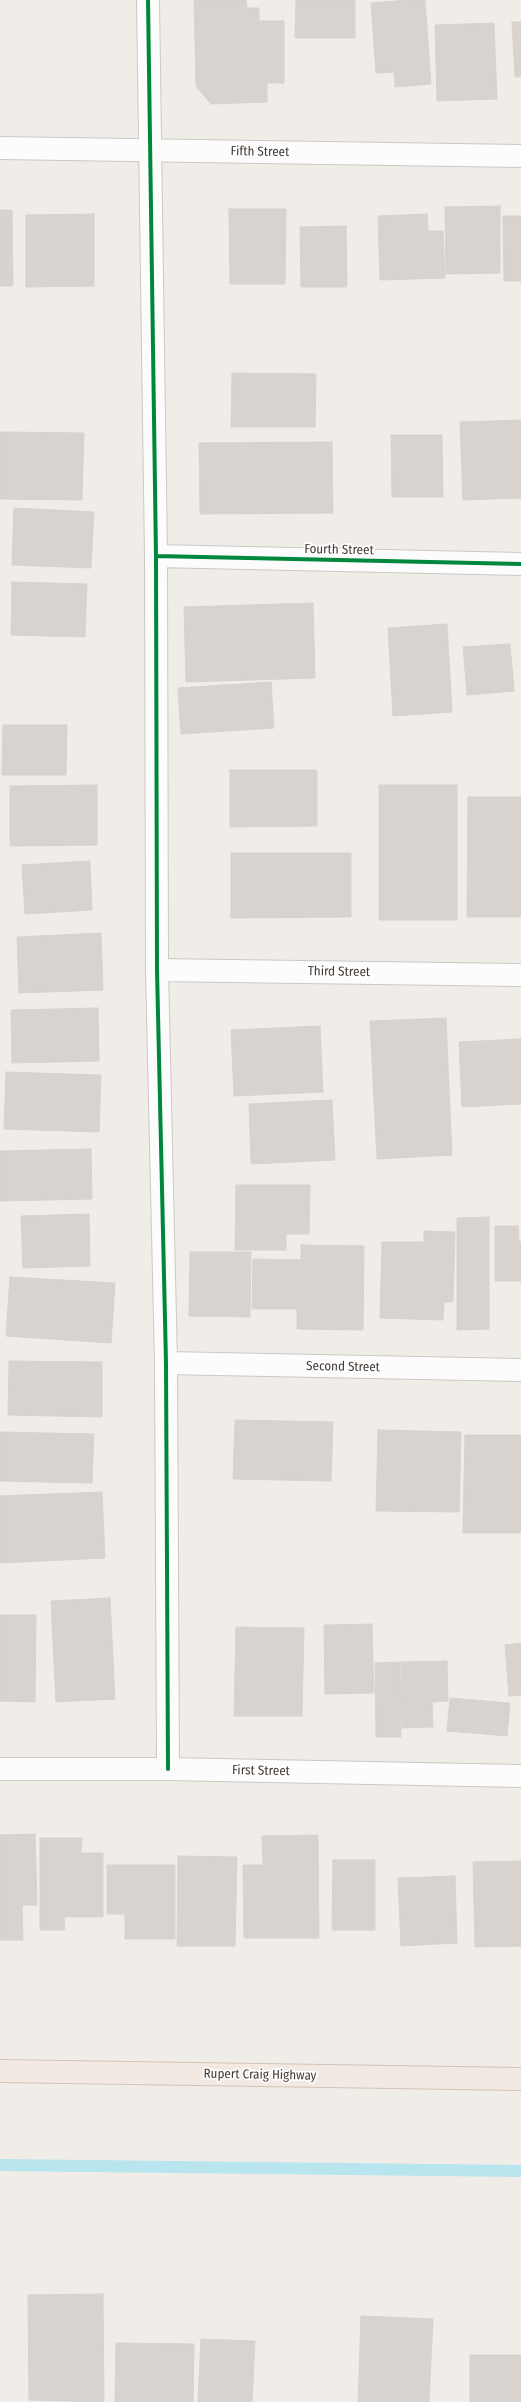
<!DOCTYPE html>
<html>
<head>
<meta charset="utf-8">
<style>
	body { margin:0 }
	canvas { display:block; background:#f0ece8 }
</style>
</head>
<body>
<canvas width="521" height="2402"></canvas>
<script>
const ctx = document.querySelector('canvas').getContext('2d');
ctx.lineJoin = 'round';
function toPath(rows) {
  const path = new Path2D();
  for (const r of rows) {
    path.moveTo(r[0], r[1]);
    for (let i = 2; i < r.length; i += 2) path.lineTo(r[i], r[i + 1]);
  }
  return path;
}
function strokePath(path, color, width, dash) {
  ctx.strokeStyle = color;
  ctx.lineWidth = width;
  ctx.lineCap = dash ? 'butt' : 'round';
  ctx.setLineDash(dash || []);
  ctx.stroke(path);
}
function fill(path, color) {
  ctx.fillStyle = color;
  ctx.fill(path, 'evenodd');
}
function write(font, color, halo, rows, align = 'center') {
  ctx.font = font + ' "Fira Sans Condensed",sans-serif';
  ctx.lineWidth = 3.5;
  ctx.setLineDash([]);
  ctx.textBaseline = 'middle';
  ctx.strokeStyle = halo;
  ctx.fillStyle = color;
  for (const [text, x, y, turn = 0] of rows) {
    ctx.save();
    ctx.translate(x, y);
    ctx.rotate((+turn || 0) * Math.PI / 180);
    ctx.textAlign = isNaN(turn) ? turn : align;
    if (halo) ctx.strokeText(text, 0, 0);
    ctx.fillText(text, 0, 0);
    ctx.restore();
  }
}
const stream = toPath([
	[0,2165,521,2171]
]);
const building = toPath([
	[194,0,246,0,247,8,259,8,259,21,284,21,284,83,267,83,267,102,211,104,196,86,194,0],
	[296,0,355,0,355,38,295,38,296,0],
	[407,0,425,0,431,84,395,87,394,72,376,73,371,3,407,0],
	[512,22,521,22,521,77,515,77,512,22],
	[494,23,497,99,437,101,435,25,494,23],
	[500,206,500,273,446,274,445,207,500,206],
	[229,209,286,209,285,284,230,284,229,209],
	[0,210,12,210,13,286,0,286,0,210],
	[94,214,94,286,26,287,26,215,94,214],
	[427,214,428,231,443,231,445,278,380,280,378,216,427,214],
	[503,216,521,216,521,281,504,281,503,216],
	[346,226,347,287,301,287,300,227,346,226],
	[232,373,316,374,315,427,231,427,232,373],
	[521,420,521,498,463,500,460,422,521,420],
	[0,432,84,433,82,500,0,499,0,432],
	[391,435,442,435,443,497,392,497,391,435],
	[332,442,333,513,200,514,199,443,332,442],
	[14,508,94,512,91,568,12,565,14,508],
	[12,582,87,584,85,637,11,635,12,582],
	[313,603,315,678,186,682,184,607,313,603],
	[447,624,452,712,393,716,388,628,447,624],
	[510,644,514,691,467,695,463,647,510,644],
	[271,682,274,728,181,734,178,688,271,682],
	[3,725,67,725,66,775,2,775,3,725],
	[230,770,317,770,317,826,230,827,230,770],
	[97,785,97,845,10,846,10,786,97,785],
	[379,785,457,785,457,920,379,920,379,785],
	[468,797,521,797,521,917,467,917,468,797],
	[231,853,351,853,351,917,231,918,231,853],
	[90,861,92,910,25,914,22,865,90,861],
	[101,933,103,990,19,993,17,937,101,933],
	[98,1008,99,1061,12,1063,11,1010,98,1008],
	[446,1018,452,1155,377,1159,370,1021,446,1018],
	[320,1026,323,1092,234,1096,231,1030,320,1026],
	[521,1039,521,1104,462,1107,459,1042,521,1039],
	[6,1072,101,1075,99,1132,4,1129,6,1072],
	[332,1100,335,1160,251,1164,249,1104,332,1100],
	[91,1149,92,1199,0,1201,0,1151,91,1149],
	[236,1185,310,1185,309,1234,286,1234,286,1250,235,1250,236,1185],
	[89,1214,90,1266,23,1268,21,1216,89,1214],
	[489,1217,489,1329,457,1330,457,1218,489,1217],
	[495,1226,518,1226,519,1242,521,1242,521,1281,495,1281,495,1226],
	[424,1231,455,1232,453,1302,444,1302,443,1320,380,1318,382,1242,424,1242,424,1231],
	[301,1245,364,1246,363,1330,297,1329,297,1309,252,1309,253,1259,301,1260,301,1245],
	[190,1252,251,1252,250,1317,189,1316,190,1252],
	[10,1277,115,1283,111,1343,6,1336,10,1277],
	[9,1361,102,1362,102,1417,8,1415,9,1361],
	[235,1420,333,1422,331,1481,233,1479,235,1420],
	[378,1430,461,1432,459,1512,376,1511,378,1430],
	[0,1432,94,1434,92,1483,0,1481,0,1432],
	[465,1435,521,1435,521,1533,463,1533,465,1435],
	[102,1492,105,1558,0,1563,0,1496,102,1492],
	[110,1598,115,1699,56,1702,51,1601,110,1598],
	[0,1615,36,1615,35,1702,0,1701,0,1615],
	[372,1624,374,1693,325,1694,324,1625,372,1624],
	[236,1627,304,1628,302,1716,234,1716,236,1627],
	[521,1643,521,1695,509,1696,505,1645,521,1643],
	[447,1661,448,1701,432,1702,433,1727,402,1728,401,1662,447,1661],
	[400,1662,401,1737,376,1737,375,1663,400,1662],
	[450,1698,510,1703,507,1736,447,1731,450,1698],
	[35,1834,37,1905,22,1905,23,1940,0,1940,0,1835,35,1834],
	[318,1835,319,1938,244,1938,243,1865,263,1865,262,1836,318,1835],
	[40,1838,82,1838,81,1853,103,1853,103,1917,64,1917,65,1930,40,1930,40,1838],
	[178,1856,237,1857,235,1946,177,1946,178,1856],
	[333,1860,375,1860,375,1930,332,1930,333,1860],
	[521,1861,521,1946,475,1947,473,1862,521,1861],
	[107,1865,175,1865,175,1939,125,1939,125,1914,107,1914,107,1865],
	[455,1876,457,1943,401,1946,398,1878,455,1876],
	[103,2294,104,2402,29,2400,28,2295,103,2294],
	[361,2316,433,2319,429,2402,358,2402,361,2316],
	[201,2339,255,2341,252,2402,198,2402,201,2339],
	[116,2343,194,2344,193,2402,115,2402,116,2343],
	[470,2355,521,2355,521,2402,470,2402,470,2355]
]);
const minor = toPath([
	[148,0,156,556,157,970,166,1363,168,1769],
	[0,148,521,156],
	[156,556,521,564],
	[157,970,521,975],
	[166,1363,521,1370],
	[0,1769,168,1769,521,1776]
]);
const primary = toPath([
	[0,2071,521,2079]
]);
const cycleway = toPath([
	[148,0,156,556,157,970,166,1363,168,1769],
	[156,556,521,564]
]);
const streetNames = [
	["Fifth Street",260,152,1],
	["Fourth Street",339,550,1],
	["Third Street",339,972,1],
	["Second Street",343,1367,1],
	["First Street",261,1771,1],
	["Rupert Craig Highway",260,2075,1]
];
strokePath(stream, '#b8e5ee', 12);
fill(building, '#d8d3cf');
strokePath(building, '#d8d2ce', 1);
strokePath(minor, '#ccc8c4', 24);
strokePath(primary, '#d2c3b5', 24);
strokePath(minor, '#fdfcfc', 22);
strokePath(primary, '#f1e9e2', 22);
strokePath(cycleway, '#00873e', 4);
write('13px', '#453b35', '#fff', streetNames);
</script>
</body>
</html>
